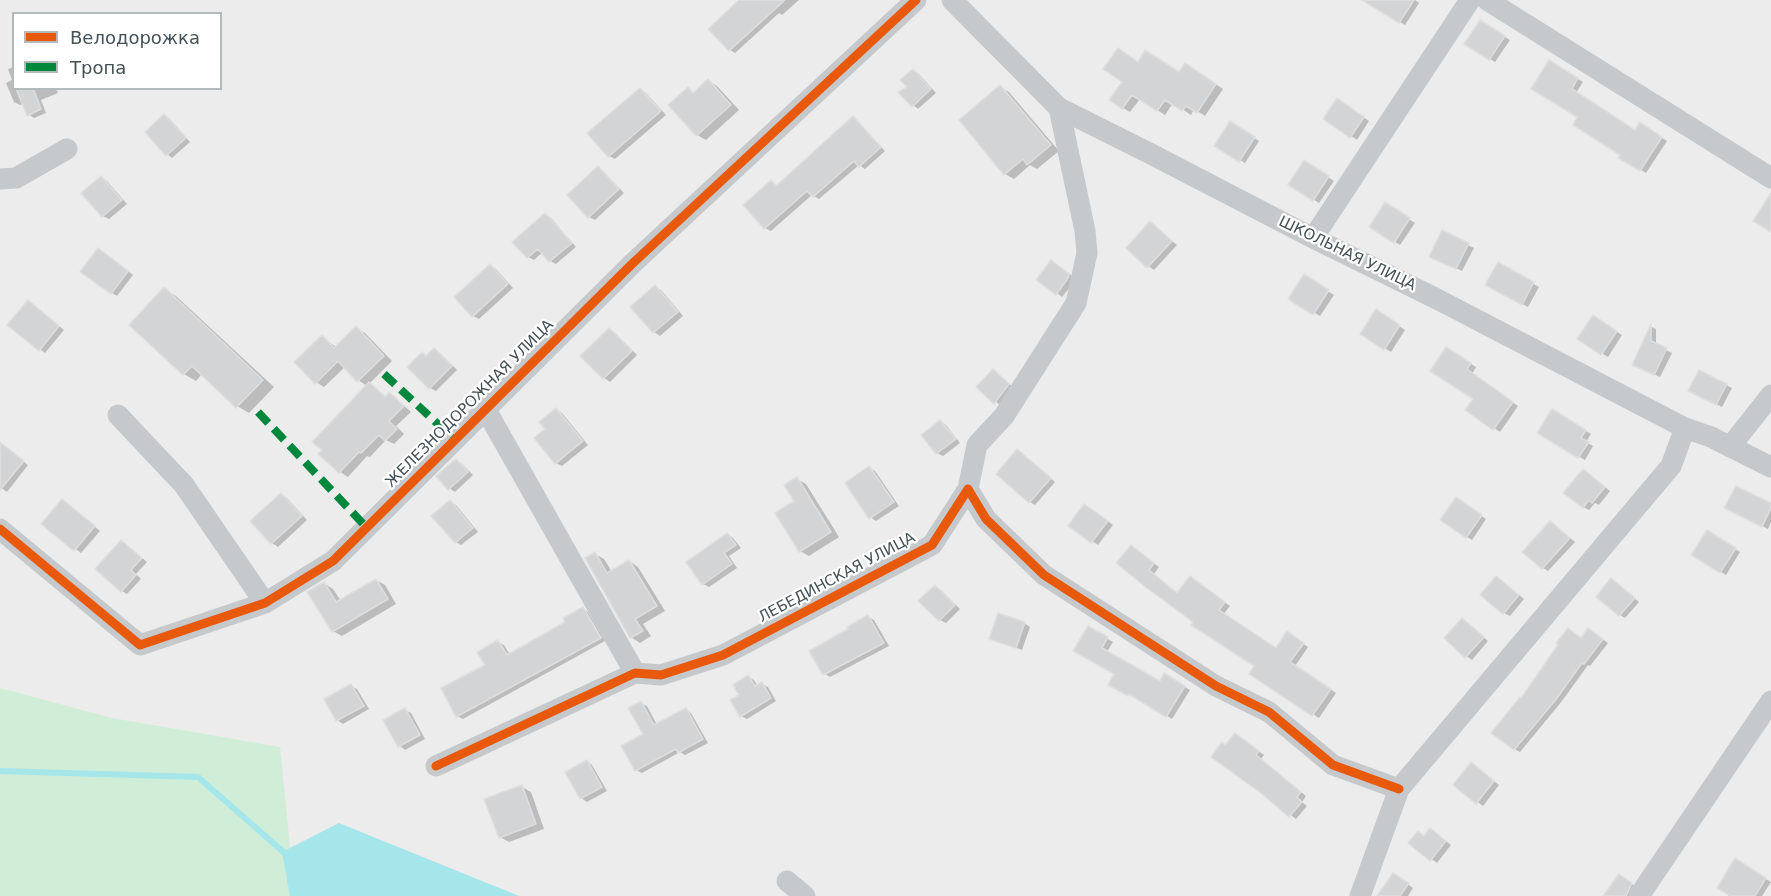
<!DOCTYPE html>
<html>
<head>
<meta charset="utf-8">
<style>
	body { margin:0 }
	#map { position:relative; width:1771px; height:896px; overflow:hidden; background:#edecec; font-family:"DejaVu Sans",sans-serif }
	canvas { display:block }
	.legend { position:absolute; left:12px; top:12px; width:210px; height:78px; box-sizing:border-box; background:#fff; border:2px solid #b4babc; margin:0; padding:8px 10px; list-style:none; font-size:18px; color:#445258 }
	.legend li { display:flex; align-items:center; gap:12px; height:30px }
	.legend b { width:30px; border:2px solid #b4babc }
</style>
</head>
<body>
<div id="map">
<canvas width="1771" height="896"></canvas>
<ul class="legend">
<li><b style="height:8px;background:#e8590c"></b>Велодорожка</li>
<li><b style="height:8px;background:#00873e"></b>Тропа</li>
</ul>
</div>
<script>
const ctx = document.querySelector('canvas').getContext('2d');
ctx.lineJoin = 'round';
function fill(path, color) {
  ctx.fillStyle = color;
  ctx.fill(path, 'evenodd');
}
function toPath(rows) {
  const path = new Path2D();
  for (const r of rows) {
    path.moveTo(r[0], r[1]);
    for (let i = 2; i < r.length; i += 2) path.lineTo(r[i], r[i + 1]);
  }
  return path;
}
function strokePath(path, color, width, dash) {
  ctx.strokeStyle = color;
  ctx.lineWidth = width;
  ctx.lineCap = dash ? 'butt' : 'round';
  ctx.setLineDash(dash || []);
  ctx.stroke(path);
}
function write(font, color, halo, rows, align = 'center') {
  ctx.font = font + ' "DejaVu Sans",sans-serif';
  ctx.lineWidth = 4.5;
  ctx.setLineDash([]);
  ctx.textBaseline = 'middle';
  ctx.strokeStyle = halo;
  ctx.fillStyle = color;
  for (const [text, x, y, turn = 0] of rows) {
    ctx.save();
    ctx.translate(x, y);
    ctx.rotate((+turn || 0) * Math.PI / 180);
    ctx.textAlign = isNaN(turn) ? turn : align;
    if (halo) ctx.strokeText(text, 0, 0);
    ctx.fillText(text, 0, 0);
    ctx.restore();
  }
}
const green = toPath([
	[0,688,112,718,280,747,295,896,0,896]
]);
const water = toPath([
	[339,823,519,896,290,896,282,852]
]);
const shadow = toPath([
	[742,0,799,0,782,15,779,13,735,53,730,50],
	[1380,0,1415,0,1419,3,1405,25,1376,7],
	[1481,22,1510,40,1495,62,1466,44],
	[1549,62,1583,82,1576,93,1636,131,1640,124,1667,141,1646,173,1620,157,1622,154,1580,117],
	[1138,63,1179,74,1193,69,1223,89,1205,116,1194,109,1191,115,1173,103,1165,115,1140,99,1130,112,1123,108],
	[14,67,14,88,56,88,58,93,41,100,46,113,34,118,28,114,24,104,20,105,14,102,6,83,12,80,8,69],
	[913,71,919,74,936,93,918,109,913,105,909,87],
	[708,81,717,86,739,110,706,140,697,135,688,89,695,93],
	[1000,87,1009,92,1059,151,1037,169,1030,165,1014,179,1005,174],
	[640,90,646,93,666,115,615,159,609,156,589,133],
	[1343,103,1369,121,1357,140,1351,136],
	[164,116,170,119,190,142,172,158,167,154],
	[853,118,858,122,885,151,865,169,859,165,819,199,812,195,771,231,765,228,772,182,778,186],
	[1230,123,1259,141,1245,163,1216,145],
	[1305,162,1334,181,1319,203,1290,185],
	[598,168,604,172,624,193,595,220,589,217,569,195],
	[101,178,107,181,127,204,109,219,103,216],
	[1386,204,1415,223,1400,245,1395,242],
	[545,215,551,218,576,247,556,264,550,261,543,252,534,260,528,257],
	[1150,223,1177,245,1154,270,1148,266],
	[1468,245,1474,248,1462,271,1437,259],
	[104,253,133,275,117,296,112,293],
	[1498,264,1539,287,1528,307,1487,285],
	[490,265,496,269,513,288,479,319,473,316,456,297],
	[1057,265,1075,278,1074,282,1062,297,1057,293],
	[1305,276,1334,295,1320,316,1290,298],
	[655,287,661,290,683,316,660,336,654,332,632,307],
	[164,289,176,296,274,387,249,413,237,406,202,374,196,381,184,374],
	[34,305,64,330,45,353,40,349],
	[1376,311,1405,330,1391,352,1362,334],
	[1593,317,1622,335,1608,357,1579,339],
	[1652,327,1656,329,1656,345,1672,353,1660,377,1634,365],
	[356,328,365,333,392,361,369,384,377,389,386,397,389,394,397,399,411,412,396,426,404,434,394,444,386,440,370,457,367,456,348,477,340,472,367,386,358,380,345,367,324,387,316,382,322,337,336,347],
	[609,330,615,333,637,355,610,382,604,378,582,356],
	[1446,349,1476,367,1472,374,1518,406,1500,432,1467,410,1475,399],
	[434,350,440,353,457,370,436,391,430,388,422,354,427,357],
	[994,371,1014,388,1001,406,978,387],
	[1700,372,1732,388,1722,407,1690,390],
	[556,410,562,413,588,445,562,466,556,463,547,429],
	[1552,411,1591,434,1586,442,1593,446,1585,460,1539,433],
	[940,421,946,425,960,443,943,456,937,453],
	[0,442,28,465,7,492,0,487],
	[1018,451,1055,482,1035,505,1030,502],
	[457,460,462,464,473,475,455,492,449,488],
	[869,468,875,471,899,506,876,521,870,517],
	[1589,474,1610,491,1599,505,1595,503,1589,510,1583,507],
	[797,479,806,484,839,537,809,556,800,551],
	[281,495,287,498,307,520,278,547,272,543,252,521],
	[450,502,456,505,478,532,461,545,456,542],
	[1462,503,1486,519,1472,540,1467,537],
	[68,505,100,531,81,553,44,524],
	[1771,505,1771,522,1768,529,1732,511],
	[1091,509,1113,525,1098,545,1070,526],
	[1551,523,1575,542,1548,571,1543,568],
	[1708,532,1740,552,1726,575,1694,554],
	[728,534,733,538,741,548,729,556,737,568,709,587,703,584],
	[127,545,147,562,136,574,141,579,127,594,122,591],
	[1132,547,1159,567,1154,574,1178,594,1196,581,1230,606,1223,615,1276,650,1293,637,1308,647,1295,666,1336,693,1319,718,1251,674,1256,666,1148,587],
	[595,554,604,559,612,572,629,561,638,567,665,611,643,624,651,636,640,643,631,637],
	[376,580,385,585,396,604,342,636,333,631,324,583,333,589,341,601],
	[1502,581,1524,599,1510,616,1504,613],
	[1617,584,1639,602,1625,618,1620,615],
	[935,586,941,590,960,609,946,623,940,620,921,601],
	[583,608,588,612,605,641,463,719,457,716,487,665,498,642,504,645,510,655,567,622],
	[868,617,874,620,889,646,830,677,825,674],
	[1463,620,1488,641,1472,660,1466,656],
	[1024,623,1030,627,1022,650,991,638],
	[1088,628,1113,642,1107,652,1160,683,1165,675,1190,690,1172,719,1135,696,1134,698,1110,684,1116,673],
	[1594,633,1608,643,1590,666,1588,665,1562,701,1520,752,1514,749,1582,639],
	[748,677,754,680,758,687,762,684,768,687,776,701,747,719,741,716,741,695],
	[351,686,357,689,369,709,343,724,337,720],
	[641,703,647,706,657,725,686,710,691,713,708,743,685,755,680,752,642,773,636,770,645,735],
	[405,710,411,713,425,739,405,750,400,746,385,720],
	[1241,738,1264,755,1261,759,1306,796,1302,802,1307,806,1296,819,1262,792,1226,747],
	[587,761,592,765,607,791,587,802,581,798],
	[1477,767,1499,785,1483,806,1455,785],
	[522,787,531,792,544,829,509,842,500,837],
	[1431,830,1451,845,1437,863,1410,843,1425,837],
	[1736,861,1771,882,1762,896,1728,896],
	[1399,878,1413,888,1408,896,1379,896],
	[1625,879,1637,888,1633,896,1605,896]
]);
const stream = toPath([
	[0,771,198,777,288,856]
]);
const building = toPath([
	[739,0,785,0,729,51,708,29,739,0],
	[1362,0,1414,0,1399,23,1362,0],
	[1480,20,1505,36,1489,60,1464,44,1480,20],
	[1118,48,1138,62,1145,50,1179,72,1185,63,1216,84,1197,113,1186,106,1182,111,1165,100,1157,111,1132,95,1122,109,1109,100,1122,82,1103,69,1118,48],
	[1549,60,1578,78,1572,89,1635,130,1640,122,1662,137,1640,171,1618,158,1620,155,1573,125,1577,117,1531,89,1549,60],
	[913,69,931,89,912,107,898,92,907,87,900,80,913,69],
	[708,79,731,105,696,136,668,105,688,87,693,93,708,79],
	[1000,85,1051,145,1027,165,1023,159,1004,175,959,120,1000,85],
	[16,88,33,88,41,109,27,116,16,88],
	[640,88,661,111,608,157,587,133,640,88],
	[1337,98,1364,117,1350,138,1323,119,1337,98],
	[164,114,186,138,166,156,145,132,164,114],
	[853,116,881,147,859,167,854,161,813,197,807,191,764,229,743,205,771,180,776,186,853,116],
	[1230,121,1255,137,1239,162,1214,146,1230,121],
	[1304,160,1329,176,1313,201,1288,185,1304,160],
	[598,166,619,189,588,218,567,195,598,166],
	[101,176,122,200,102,217,81,193,101,176],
	[1771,193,1771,232,1753,221,1771,193],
	[1385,202,1410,218,1394,243,1369,227,1385,202],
	[545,213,572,243,549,262,538,249,527,258,512,242,545,213],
	[1150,221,1172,241,1147,268,1126,248,1150,221],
	[1442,230,1469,243,1456,269,1429,257,1442,230],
	[98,248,128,271,111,294,80,272,98,248],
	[1051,260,1069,274,1068,278,1056,295,1036,280,1051,260],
	[1498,262,1534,282,1522,305,1485,285,1498,262],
	[490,264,508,284,472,317,454,297,490,264],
	[1304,274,1329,290,1313,315,1288,299,1304,274],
	[655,285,678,312,653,333,630,307,655,285],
	[164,287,263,380,236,408,192,366,183,375,129,325,164,287],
	[28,300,59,326,39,351,7,325,28,300],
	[1376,309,1400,325,1384,350,1360,334,1376,309],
	[1593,315,1617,331,1601,355,1577,339,1593,315],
	[1651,324,1651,341,1667,348,1654,375,1632,365,1651,324],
	[356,326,384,356,357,382,338,361,315,384,294,362,322,335,334,348,356,326],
	[609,328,632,351,603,379,580,356,609,328],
	[1446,347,1471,363,1467,369,1513,402,1493,430,1465,410,1473,399,1430,371,1446,347],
	[434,348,452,366,429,389,407,367,422,352,426,356,434,348],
	[993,369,1009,384,994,404,976,387,993,369],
	[1699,370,1727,384,1716,405,1688,391,1699,370],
	[369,382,385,397,389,392,404,406,389,421,397,429,385,441,379,435,361,453,359,452,339,473,318,454,322,450,312,442,369,382],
	[556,408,583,441,555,464,534,438,545,429,539,422,556,408],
	[1552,409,1586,430,1581,438,1589,442,1578,458,1537,433,1552,409],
	[940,420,956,439,936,454,921,435,940,420],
	[0,442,24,461,0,490,0,442],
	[1017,449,1051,478,1029,503,996,474,1017,449],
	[456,459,468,472,448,490,436,476,456,459],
	[869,466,894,502,869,519,845,483,869,466],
	[1583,469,1605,487,1592,503,1589,500,1583,508,1563,493,1583,469],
	[797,477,831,532,799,552,775,513,794,501,784,485,797,477],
	[1736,486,1771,503,1771,508,1762,527,1724,508,1736,486],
	[281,493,302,516,271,544,250,521,281,493],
	[1456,497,1482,515,1466,538,1440,520,1456,497],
	[62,499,95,526,74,551,41,524,62,499],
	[450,500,473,528,455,543,431,516,450,500],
	[1084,504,1108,521,1091,543,1068,526,1084,504],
	[1550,521,1570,538,1542,569,1522,552,1550,521],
	[1707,530,1736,548,1720,573,1691,555,1707,530],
	[727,533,736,545,724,553,732,564,702,585,686,562,727,533],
	[121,540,142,558,131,570,136,575,121,592,95,569,121,540],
	[1131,545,1154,563,1149,570,1177,593,1190,576,1225,602,1219,610,1276,648,1287,631,1304,643,1290,662,1331,689,1312,716,1249,674,1254,666,1191,625,1193,622,1147,588,1116,563,1131,545],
	[595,552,607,573,629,560,657,606,635,619,643,631,630,638,585,558,595,552],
	[1496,576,1519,595,1503,614,1480,595,1496,576],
	[1611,578,1635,598,1619,616,1596,597,1611,578],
	[376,579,388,599,332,632,307,592,324,582,336,602,376,579],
	[935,585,955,605,939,621,918,601,935,585],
	[583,607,601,638,456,717,441,688,485,665,477,652,498,640,507,655,565,622,563,618,583,607],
	[998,613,1025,622,1016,648,989,639,998,613],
	[868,615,884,643,823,675,809,651,848,629,847,627,868,615],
	[1462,618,1484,637,1465,658,1444,638,1462,618],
	[1088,626,1108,637,1102,648,1160,681,1164,673,1185,686,1166,717,1129,694,1128,696,1108,685,1114,674,1073,651,1088,626],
	[1568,628,1581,638,1588,628,1603,639,1584,664,1582,663,1557,698,1514,750,1491,733,1520,697,1521,698,1558,645,1556,643,1568,628],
	[748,675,755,686,762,682,771,698,740,717,730,700,739,695,733,685,748,675],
	[351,684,364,706,336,721,324,699,351,684],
	[641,701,654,725,686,708,703,739,678,753,676,749,635,771,621,746,643,734,628,708,641,701],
	[405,708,420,735,398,747,383,720,405,708],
	[1235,733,1259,751,1256,755,1301,792,1297,797,1302,802,1289,817,1261,793,1211,757,1222,742,1225,745,1235,733],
	[587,760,602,787,580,799,565,772,587,760],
	[1471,762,1494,781,1476,804,1453,785,1471,762],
	[522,785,536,824,499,838,484,799,522,785],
	[1430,828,1446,841,1430,861,1408,843,1418,831,1424,836,1430,828],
	[1735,858,1766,878,1755,896,1731,896,1717,888,1735,858],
	[1393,873,1409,883,1400,896,1377,896,1393,873],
	[1619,874,1632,883,1626,896,1603,896,1619,874]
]);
const minor = toPath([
	[952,0,1059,108,1151,154,1313,238,1437,299,1685,428,1711,437,1771,467],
	[1487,0,1771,178],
	[0,179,16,178,67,149],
	[1313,238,1470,0],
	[486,410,635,673],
	[118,415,184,485,265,603],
	[1730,447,1771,395],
	[968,489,977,445,1004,416,1076,303,1087,253,1085,231,1059,108],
	[0,529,140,645,265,603,333,561,632,264,916,0],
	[436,766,635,673,661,675,723,655,932,545,968,489,986,519,1044,575,1216,686,1269,712,1333,765,1399,789],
	[787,881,805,896],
	[1360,896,1399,789,1671,466,1685,428],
	[1639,896,1771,701]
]);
const quiet = toPath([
	[384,374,455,440],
	[258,412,367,528]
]);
const cycleway = toPath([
	[0,529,140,645,265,603,333,561,632,264,916,0],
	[436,766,635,673,661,675,723,655,932,545,968,489,986,519,1044,575,1216,686,1269,712,1333,765,1399,789]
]);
const streetNames = [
	["ШКОЛЬНАЯ УЛИЦА",1347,254,26],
	["ЖЕЛЕЗНОДОРОЖНАЯ УЛИЦА",470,404,-45],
	["ЛЕБЕДИНСКАЯ УЛИЦА",837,578,-28]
];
fill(green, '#d0edd7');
fill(water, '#a5e6eb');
fill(shadow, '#0003');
strokePath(stream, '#a5e6eb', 6);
fill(building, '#d3d4d5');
strokePath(building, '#dededf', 1.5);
strokePath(minor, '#c6c9cb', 21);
strokePath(quiet, '#00873e', 8, [15, 8]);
strokePath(cycleway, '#e8590c', 9);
write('15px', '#445258', '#fff', streetNames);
</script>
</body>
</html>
